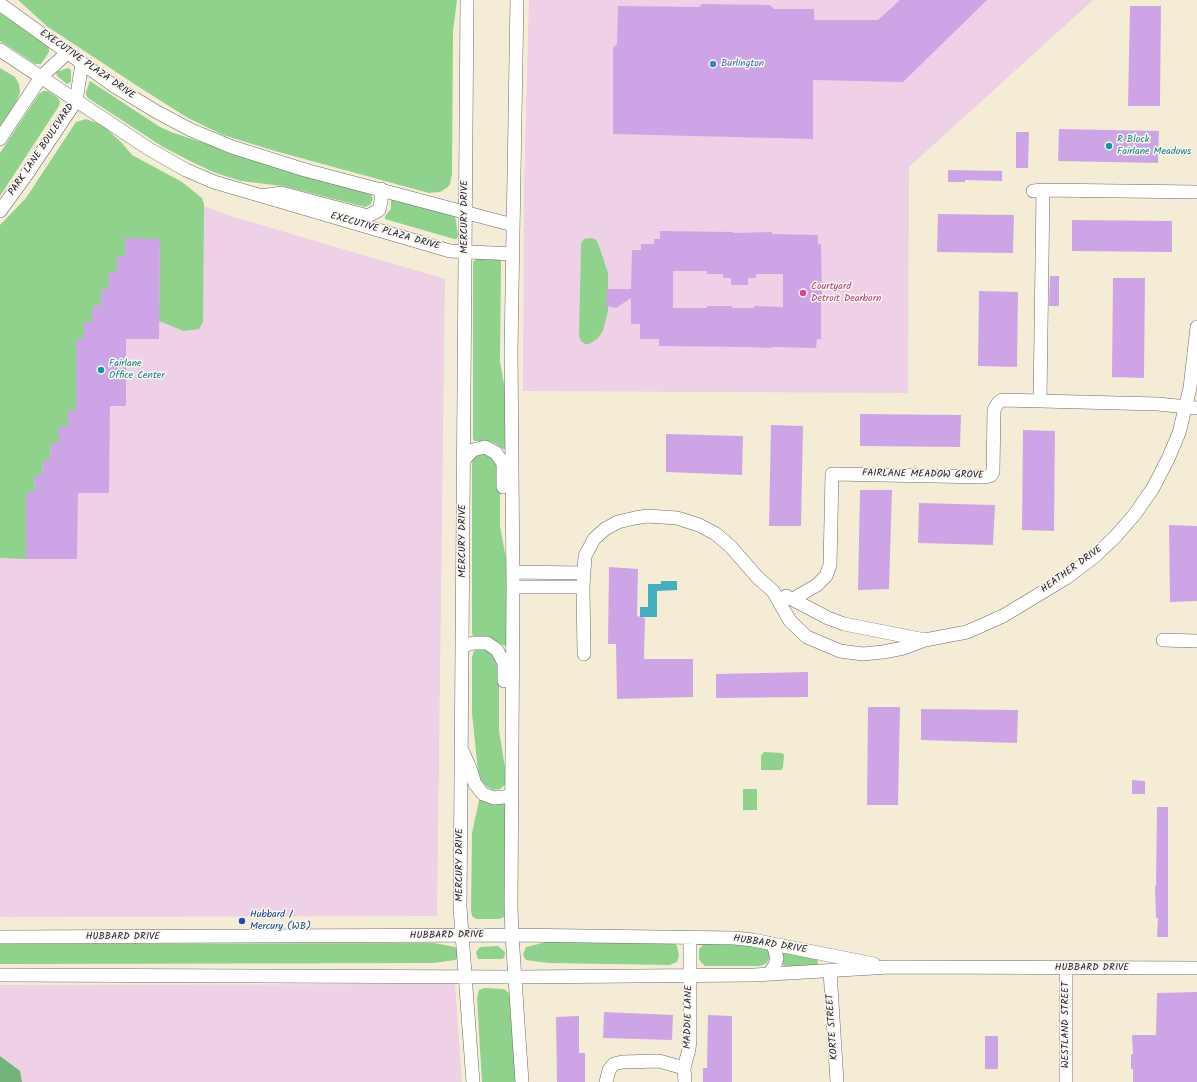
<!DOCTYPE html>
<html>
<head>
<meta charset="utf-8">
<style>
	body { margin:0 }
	canvas { display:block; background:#f5ecd6 }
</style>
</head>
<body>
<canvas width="1197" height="1082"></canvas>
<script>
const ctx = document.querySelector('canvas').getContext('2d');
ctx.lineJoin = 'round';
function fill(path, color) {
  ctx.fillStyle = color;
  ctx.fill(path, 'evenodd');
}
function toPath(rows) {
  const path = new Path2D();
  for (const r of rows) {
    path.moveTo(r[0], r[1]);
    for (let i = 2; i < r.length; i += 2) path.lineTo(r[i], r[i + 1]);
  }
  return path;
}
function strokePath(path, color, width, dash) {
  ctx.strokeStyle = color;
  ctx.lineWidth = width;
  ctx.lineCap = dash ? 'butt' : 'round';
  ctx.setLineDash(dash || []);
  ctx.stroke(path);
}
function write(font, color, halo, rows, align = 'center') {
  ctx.font = font + ' Kalam,sans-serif';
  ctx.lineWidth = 3;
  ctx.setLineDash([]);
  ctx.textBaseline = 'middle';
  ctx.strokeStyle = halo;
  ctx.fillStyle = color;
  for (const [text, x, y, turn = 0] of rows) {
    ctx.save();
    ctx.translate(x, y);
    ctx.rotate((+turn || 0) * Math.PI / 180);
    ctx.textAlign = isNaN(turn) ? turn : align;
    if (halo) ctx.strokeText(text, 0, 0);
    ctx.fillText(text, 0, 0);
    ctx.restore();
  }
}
const built = toPath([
	[529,0,1093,0,909,167,908,393,523,391,524,183],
	[81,123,198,204,230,216,445,279,437,916,0,917,0,233],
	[455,984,462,1082,0,1082,0,985]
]);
const green = toPath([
	[18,0,457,0,453,31,452,174,450,184,448,187,440,192,429,193,275,151,223,135,188,118,139,87,48,27],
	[0,13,47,44,49,47,49,52,41,64,35,64,0,41],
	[0,68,15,77,19,84,20,93,16,102,0,126],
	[68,68,71,70,71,82,67,84,57,76,56,72],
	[90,81,160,127,171,132,210,145,228,153,371,194,373,199,370,205,365,207,283,186,241,181,216,173,194,163,163,147,88,98,86,95,86,92],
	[43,91,48,91,58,98,60,102,59,106,0,196,0,153,39,94],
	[86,119,102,125,121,142,132,155,182,182,202,198,204,204,203,322,199,329,184,331,159,321,160,240,125,239,125,257,117,256,117,272,108,289,101,289,101,305,92,306,92,322,84,322,84,339,76,339,76,410,68,410,68,426,59,426,59,443,51,443,50,460,43,459,42,475,34,476,35,492,26,559,0,558,0,225,26,198,76,122],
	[391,198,450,213,455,217,456,221,458,236,457,239,454,239,385,219,385,216,391,209],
	[590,238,595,239,598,243,608,273,608,311,603,331,597,339,589,344,585,344,582,342,579,337,581,247,581,243,584,239],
	[477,258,500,259,501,262,500,362,508,406,506,449,503,449,496,444,489,441,474,441,473,438,473,262],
	[481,452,495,456,500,472,500,526,507,564,507,642,505,646,489,637,473,636,472,633,472,462,475,456],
	[479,648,493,650,499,665,499,730,506,774,506,784,500,789,493,790,486,786,481,780,478,771,472,713,472,657,474,651],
	[764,752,782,753,784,755,783,768,781,770,761,770,761,756],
	[743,789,757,789,757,810,743,810],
	[480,796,505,803,505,912,504,917,499,919,476,919,472,916,471,911,472,833],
	[547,942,669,943,675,944,677,946,679,955,677,962,670,965,549,963,526,960,523,955,526,947],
	[434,943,455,947,458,950,458,958,455,960,433,963,0,964,0,944],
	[705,943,761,945,766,947,769,951,769,959,767,963,760,966,705,966,701,962,699,959,699,949],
	[498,946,505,952,504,958,502,959,478,959,476,952,480,947],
	[783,949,818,958,818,963,816,965,812,966,785,966,783,965],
	[484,988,504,989,510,994,516,1082,482,1082,477,998,479,990]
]);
const forest = toPath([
	[0,1056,20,1071,22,1082,0,1082]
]);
const water = toPath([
	[661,581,677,581,677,590,657,591,657,617,640,617,640,607,648,607,648,584,661,584]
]);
const building = toPath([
	[900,0,987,0,903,82,813,80,813,139,613,134,613,48,617,44,618,6,699,7,702,4,770,5,774,9,814,9,814,20,878,20],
	[1130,6,1161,6,1160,106,1128,106],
	[1059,129,1159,131,1158,163,1058,161],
	[1016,132,1029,132,1028,168,1016,168],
	[948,170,1002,171,1002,181,965,180,965,182,948,182],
	[938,214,1014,215,1013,253,937,252],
	[1072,220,1172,221,1172,252,1072,251],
	[660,231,733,232,733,233,772,232,772,234,818,235,818,244,821,244,822,300,821,300,821,339,817,339,816,348,772,347,772,348,746,347,659,346,659,339,640,339,640,324,631,324,631,298,616,308,606,306,607,289,631,289,632,250,641,250,641,244,654,244,654,239,660,239],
	[673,271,707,271,707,274,723,274,723,278,731,278,731,285,748,285,748,278,756,278,756,274,783,274,783,307,754,306,754,308,732,308,732,306,707,306,707,308,673,308],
	[125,238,160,239,159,339,126,339,126,406,110,406,109,493,78,493,77,559,26,559,26,492,35,492,34,476,42,475,43,459,50,460,51,443,59,443,59,426,68,426,68,410,76,410,76,339,84,339,84,322,92,322,92,306,101,305,101,289,108,289,109,272,117,272,117,256,125,256],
	[1050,276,1059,276,1059,306,1049,306],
	[1113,278,1145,278,1144,378,1112,377],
	[979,291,1018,292,1017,367,978,366],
	[860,414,961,415,960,447,860,446],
	[771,425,803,426,801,526,769,526],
	[1023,430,1055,431,1054,531,1022,530],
	[666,434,743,436,742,475,666,472],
	[860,490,892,490,889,589,858,590],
	[919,503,995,505,993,545,918,543],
	[1169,525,1197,526,1197,601,1170,602],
	[609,567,638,569,637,616,645,618,644,659,693,659,693,697,617,699,616,644,608,644],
	[808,672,808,697,716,698,716,674],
	[868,707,900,707,898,805,867,805],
	[921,709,1018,710,1017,743,921,740],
	[1132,780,1145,781,1145,794,1132,794],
	[1157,807,1168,807,1168,937,1157,937,1158,918,1156,918,1155,886,1156,886],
	[1197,992,1197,1082,1133,1082,1133,1069,1131,1069,1131,1054,1133,1054,1132,1035,1156,1035,1157,993],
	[604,1012,673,1015,672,1040,603,1038],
	[708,1015,732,1016,732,1082,703,1082,703,1068,707,1068],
	[579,1016,579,1053,585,1053,585,1082,557,1082,556,1017],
	[985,1036,998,1036,998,1069,985,1069]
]);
const minor = toPath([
	[467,0,460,907,473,1082],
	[517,0,511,350,513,587,511,907,512,935,522,1082],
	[0,4,114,86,157,112,191,130,232,147,305,170,513,225],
	[0,50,149,149,186,170,214,182,450,251,513,254],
	[0,139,41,77,68,52],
	[1033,191,1043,190,1197,192],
	[262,196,281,193,368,216,379,210,381,201,381,189],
	[0,211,27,174,76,101,82,63],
	[1040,401,1043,190],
	[463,461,473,450,485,447,496,453,503,463,503,487],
	[513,572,584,573],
	[513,587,583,587],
	[786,596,828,618,844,624,925,640],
	[793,599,817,585,826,576,830,565,832,474,985,477,990,476,993,472,994,410,998,403,1002,400,1158,404,1197,408],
	[1163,640,1197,641],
	[462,646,474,643,487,643,497,650,504,663,504,681],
	[584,654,583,587,585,556,594,539,605,529,618,522,635,518,647,516,677,518,699,525,716,534,731,547,758,578,773,591,790,621,807,637,840,651,863,654,883,652,904,648,925,640,967,632,1003,616,1066,578,1094,557,1115,537,1135,514,1153,488,1168,459,1179,433,1190,388,1197,327],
	[463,752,470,768,475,784,483,794,494,798,512,796],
	[0,937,512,935,734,938,753,940,874,964],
	[830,971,837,1082],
	[769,974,775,965,777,958,773,944],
	[0,975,516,977,754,975,891,967,1197,968],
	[606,1082,609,1070,614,1064,622,1062,659,1061,684,1068],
	[685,1082,684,1068,689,1049,690,1040,690,937],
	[1066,1082,1066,968]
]);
const markers = [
	[713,64,4,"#3f7fe0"],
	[1109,146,4,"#0f9aa8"],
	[803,293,4,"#d1479c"],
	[101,370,4,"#0f9aa8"],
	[242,921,4,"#1a4fb4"]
];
const shopNames = [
	["Burlington",721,64]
];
const streetNames = [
	["EXECUTIVE PLAZA DRIVE",87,65,35],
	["PARK LANE BOULEVARD",42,150,-56],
	["MERCURY DRIVE",465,217,-90],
	["EXECUTIVE PLAZA DRIVE",385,232,16],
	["FAIRLANE MEADOW GROVE",923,475,1],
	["MERCURY DRIVE",463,541,-90],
	["HEATHER DRIVE",1072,570,-36],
	["MERCURY DRIVE",460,865,-90],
	["HUBBARD DRIVE",447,936,-1],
	["HUBBARD DRIVE",123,937],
	["HUBBARD DRIVE",770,945,9],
	["HUBBARD DRIVE",1092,968],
	["MADDIE LANE",689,1017,-89],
	["WESTLAND STREET",1066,1025,-90],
	["KORTE STREET",833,1027,-94]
];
const cultureNames = [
	["R Block",1117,140],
	["Fairlane Meadows",1117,152],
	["Fairlane",109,364],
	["Office Center",109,376]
];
const hotelNames = [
	["Courtyard",811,287],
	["Detroit Dearborn",811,299]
];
const transitNames = [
	["Hubbard /",250,915],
	["Mercury (WB)",250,927]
];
fill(built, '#eed0e7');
fill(green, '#8ed28b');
fill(forest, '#72b477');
fill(water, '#42b0bf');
fill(building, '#cda5e6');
strokePath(minor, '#6c6971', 14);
strokePath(minor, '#fff', 13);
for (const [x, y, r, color] of markers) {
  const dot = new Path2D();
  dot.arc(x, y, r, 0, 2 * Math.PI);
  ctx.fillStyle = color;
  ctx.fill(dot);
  strokePath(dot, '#fbf7ec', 1.5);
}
write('10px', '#366cbe', '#fbf7ec', shopNames, 'left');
write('10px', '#22223b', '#fbf7ec', streetNames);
write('10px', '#0d838f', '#fbf7ec', cultureNames, 'left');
write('10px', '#b23c85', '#fbf7ec', hotelNames, 'left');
write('10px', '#164399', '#fbf7ec', transitNames, 'left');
</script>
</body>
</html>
